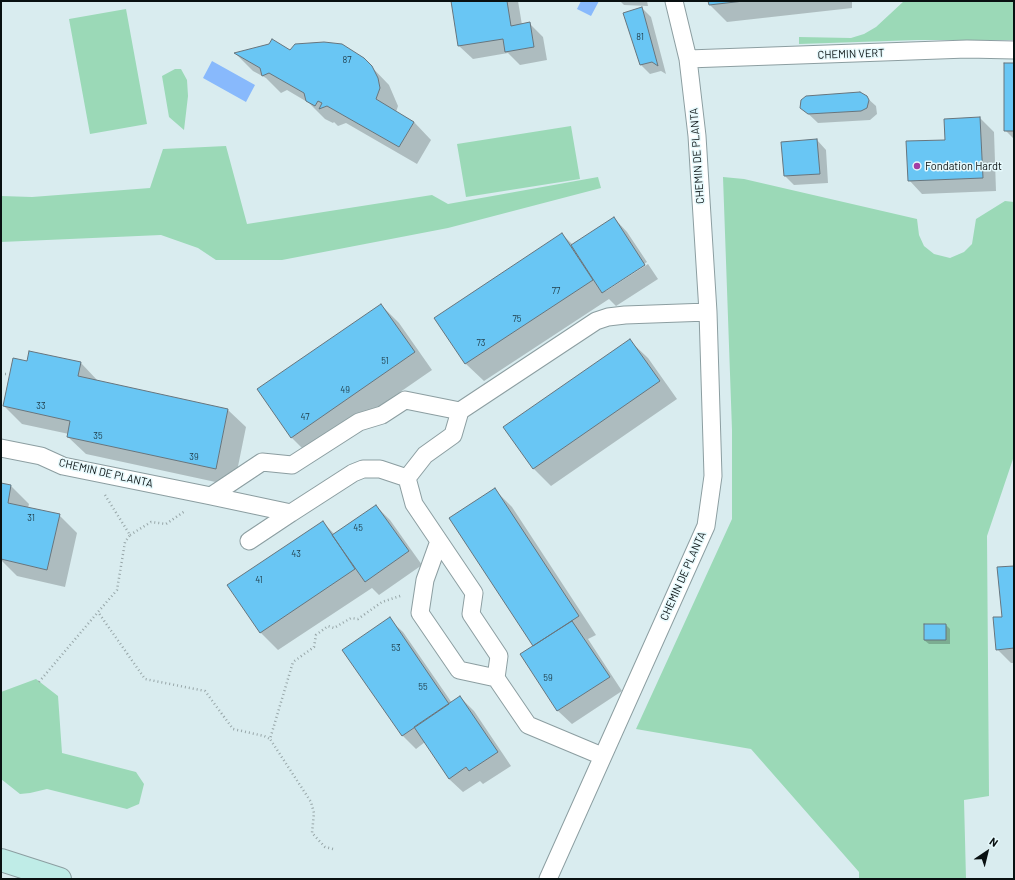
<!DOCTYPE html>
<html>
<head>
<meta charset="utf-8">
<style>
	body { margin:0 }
	#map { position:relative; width:1015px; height:880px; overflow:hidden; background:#d9ecef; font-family:Barlow,sans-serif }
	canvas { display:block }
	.frame { position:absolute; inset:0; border:2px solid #091011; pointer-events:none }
	.north { position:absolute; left:967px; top:832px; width:40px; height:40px; -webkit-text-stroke:3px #e6f9fc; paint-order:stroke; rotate:35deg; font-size:11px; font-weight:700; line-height:16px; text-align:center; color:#091011 }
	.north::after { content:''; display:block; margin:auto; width:14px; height:18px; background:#091011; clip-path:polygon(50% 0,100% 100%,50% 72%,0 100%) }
</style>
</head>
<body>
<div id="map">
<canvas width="1015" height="880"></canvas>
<div class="frame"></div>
<div class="north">N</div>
</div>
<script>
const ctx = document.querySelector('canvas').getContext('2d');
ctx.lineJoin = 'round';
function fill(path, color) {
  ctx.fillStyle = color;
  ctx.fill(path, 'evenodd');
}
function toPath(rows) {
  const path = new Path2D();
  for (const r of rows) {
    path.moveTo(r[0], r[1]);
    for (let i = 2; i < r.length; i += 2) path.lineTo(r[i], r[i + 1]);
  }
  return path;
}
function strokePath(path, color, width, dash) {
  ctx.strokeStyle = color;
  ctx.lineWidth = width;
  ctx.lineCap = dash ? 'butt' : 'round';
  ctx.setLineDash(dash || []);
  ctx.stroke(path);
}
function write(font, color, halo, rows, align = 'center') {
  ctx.font = font + ' Barlow,sans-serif';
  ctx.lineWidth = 3;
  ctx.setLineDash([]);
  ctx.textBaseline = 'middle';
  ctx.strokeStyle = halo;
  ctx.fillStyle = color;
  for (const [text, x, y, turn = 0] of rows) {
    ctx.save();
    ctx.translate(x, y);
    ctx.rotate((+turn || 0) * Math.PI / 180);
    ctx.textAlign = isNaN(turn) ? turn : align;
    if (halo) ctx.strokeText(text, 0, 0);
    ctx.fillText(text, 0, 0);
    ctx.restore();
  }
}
const green = toPath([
	[904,1,1014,1,1014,40,917,40,799,44,799,37,851,38,864,34,876,27],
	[126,9,147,124,90,134,69,19],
	[175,69,181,69,187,80,188,96,184,130,169,117,162,76],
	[571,126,580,179,466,197,457,144],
	[226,146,247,224,432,195,448,204,598,177,601,188,448,228,282,260,216,260,198,248,161,235,1,242,1,196,32,197,150,188,163,149],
	[723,177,744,179,917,219,919,235,924,246,934,254,950,258,964,252,972,244,976,219,1005,201,1014,202,1014,456,987,536,989,796,964,800,966,879,859,879,859,872,751,749,636,729,732,519,732,430],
	[36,679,58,696,62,753,136,772,144,784,139,804,127,809,47,789,30,793,20,794,1,779,1,692]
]);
const water = toPath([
	[581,1,599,1,591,16,577,9],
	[212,61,255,85,246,102,203,78]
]);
const shadow = toPath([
	[452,1,518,1,522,25,529,23,543,37,547,60,520,65,508,53,473,59,459,46],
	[620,1,647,1,648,6,624,5],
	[709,1,852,1,852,8,727,22,709,4],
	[642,8,651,17,666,74,661,71,650,74,641,65],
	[290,51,364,59,389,85,398,106,396,112,414,122,431,140,417,164,346,123,338,126,334,122,333,123,325,119,309,103,287,90,281,93,266,78,253,71,236,54],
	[1014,64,1014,139,1005,130],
	[866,97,876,106,877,114,870,120,818,123,801,107],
	[980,118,994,132,996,191,922,194,909,180,946,141],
	[817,140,826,150,828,183,794,185,785,176],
	[614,218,627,232,647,262,604,290,606,291,648,264,658,279,616,306,609,299,484,381,466,364,436,318,562,234,573,245],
	[381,305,399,323,432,370,309,455,291,437],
	[630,341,648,358,677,399,551,486,533,468],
	[27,362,81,363,98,381,228,410,246,427,234,486,86,454,68,437,69,434,22,424,4,406],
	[1,484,11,486,29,504,28,508,59,515,77,533,65,587,17,576,1,560],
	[495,490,512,507,596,635,588,639,622,691,572,724,558,711,522,655,534,646],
	[376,506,390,520,422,565,379,595,372,588,278,650,261,633,229,585,323,522,335,535],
	[1014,567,1014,663,1011,663,997,649],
	[389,619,403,632,452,703,460,697,474,711,511,766,483,784,480,781,463,792,449,779,425,742,416,749,402,735],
	[946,625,950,629,950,644,929,644,924,640]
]);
const building = toPath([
	[451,1,507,1,511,26,530,22,534,47,505,52,503,39,458,46,451,1],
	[708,1,744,1,709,5,708,1],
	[642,7,658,66,652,62,640,65,623,13,642,7],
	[272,39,290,50,295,44,324,42,342,44,364,58,372,66,378,78,380,88,376,99,414,122,399,147,327,106,319,109,322,103,318,101,315,106,306,101,304,93,269,73,262,76,260,68,234,53,269,44,272,39],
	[1004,63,1014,63,1014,131,1004,131,1004,63],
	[860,92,867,96,869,100,867,108,861,111,808,114,800,108,801,100,806,96,860,92],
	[980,117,983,178,908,181,906,141,945,140,944,119,980,117],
	[817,139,820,174,784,176,781,142,817,139],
	[614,217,645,265,602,293,571,245,614,217],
	[562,233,593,280,465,364,434,318,562,233],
	[381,304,415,352,291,438,257,389,381,304],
	[630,339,660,381,533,469,503,427,630,339],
	[29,351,81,362,78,376,228,409,216,469,67,437,70,421,3,406,13,358,27,361,29,351],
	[1,483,11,485,8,503,60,514,47,570,1,559,1,483],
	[495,488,579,616,533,646,449,518,495,488],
	[376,505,409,551,365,582,332,535,376,505],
	[323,521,355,569,260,633,227,585,323,521],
	[1014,566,1014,648,996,650,993,617,1002,617,997,567,1014,566],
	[390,617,449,704,402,736,342,650,390,617],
	[572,621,610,677,557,711,520,654,572,621],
	[924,624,946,624,946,640,924,640,924,624],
	[460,696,498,752,469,771,466,767,449,779,414,727,460,696]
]);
const path = toPath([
	[1,374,7,374],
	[105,495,130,535,125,542,117,590,98,612,145,679,205,691,233,729,264,736,270,739],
	[130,535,151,522,166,524,185,511],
	[39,682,98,612],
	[333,849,325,847,312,833,314,813,311,802,270,739,293,662,314,647,316,635,328,626,334,628,351,618,358,619,382,602,403,595]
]);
const street = toPath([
	[688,59,967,49,1014,50],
	[1,448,41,456,63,466,211,496,262,462,292,465,359,422,382,415,405,400,460,411,596,321,608,317,625,315,708,312],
	[407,478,414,504,474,593,471,614,499,656,496,678,528,725,602,756],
	[211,496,291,513,353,473,363,469,380,469,407,478,425,455,453,435,460,411],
	[249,541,291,513],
	[439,541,425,580,420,613,459,670,496,678],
	[548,879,706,526,713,476,708,312,697,136,688,59,674,1]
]);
const secondary = toPath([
	[1,860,60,879]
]);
const markers = [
	[917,166,4,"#a33ea3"]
];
const numberNames = [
	["81",640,37],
	["87",347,60],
	["77",556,291],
	["75",517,319],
	["73",481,343],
	["51",385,361],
	["49",345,390],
	["33",41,406],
	["47",305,417],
	["35",98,436],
	["39",194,457],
	["31",31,518],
	["45",358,528],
	["43",296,554],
	["41",259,580],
	["53",396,648],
	["59",548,678],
	["55",423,687]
];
const streetNames = [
	["CHEMIN VERT",851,54,-2],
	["CHEMIN DE PLANTA",697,156,-94],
	["CHEMIN DE PLANTA",106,473,13],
	["CHEMIN DE PLANTA",683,576,-66]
];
const poiNames = [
	["Fondation Hardt",925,166]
];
fill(green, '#9bd9b7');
fill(water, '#88b9fc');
fill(shadow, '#0003');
fill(building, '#69c6f4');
strokePath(building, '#67757d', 1);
strokePath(street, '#8c9ea1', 19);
strokePath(secondary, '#8c9ea1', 24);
strokePath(path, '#97a6a8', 2.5, [1, 3]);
strokePath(street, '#fff', 17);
strokePath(secondary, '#bfece7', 22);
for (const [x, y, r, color] of markers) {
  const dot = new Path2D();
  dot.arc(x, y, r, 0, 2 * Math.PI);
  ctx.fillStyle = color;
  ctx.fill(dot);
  strokePath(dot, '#e6f9fc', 1.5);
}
write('9px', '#213e4a', null, numberNames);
write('11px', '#091011', '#e6f9fc', streetNames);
write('11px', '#091011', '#e6f9fc', poiNames, 'left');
</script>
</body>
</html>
